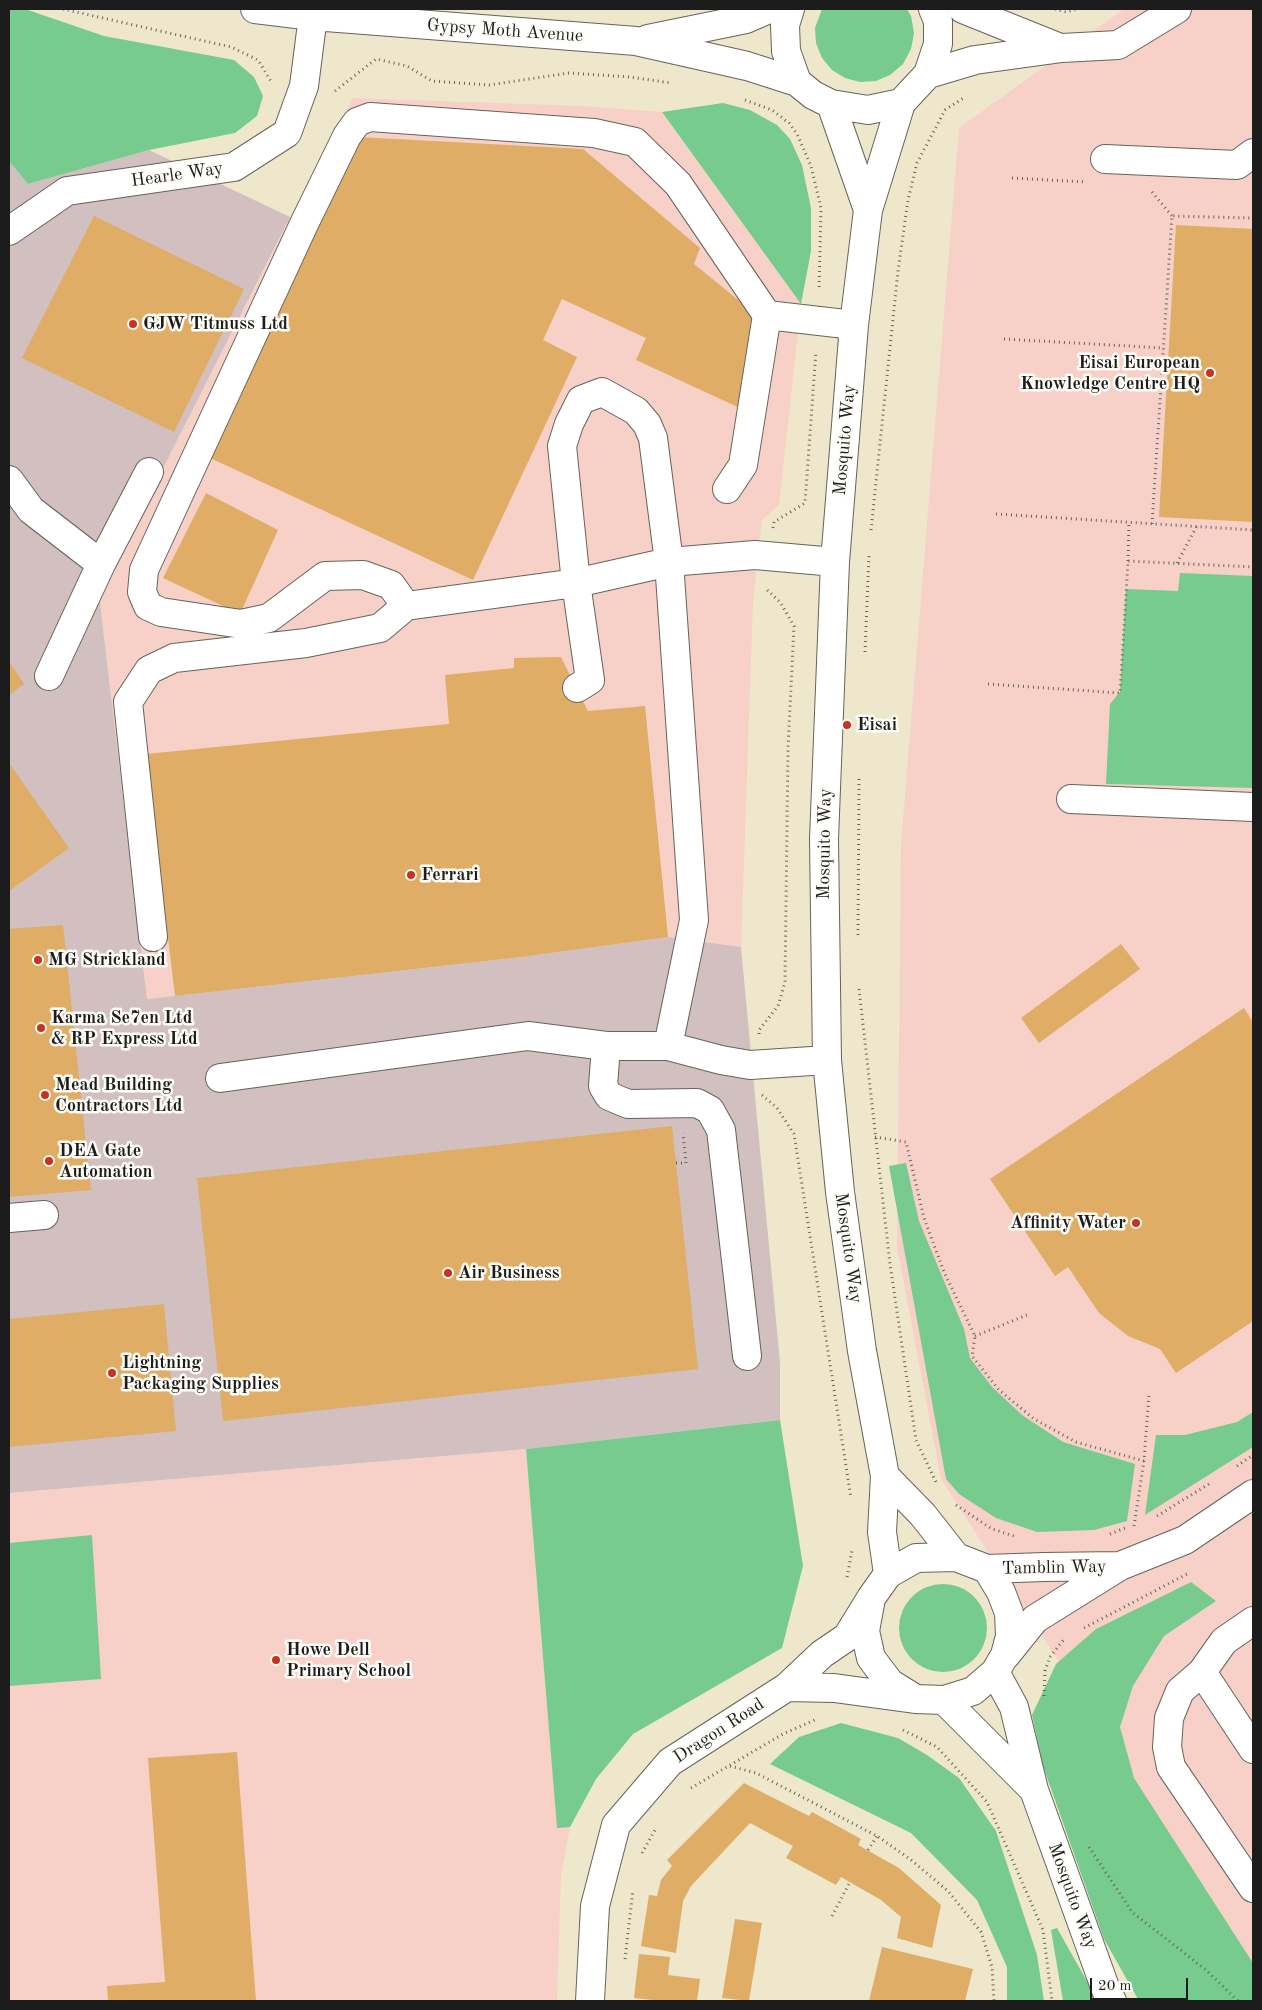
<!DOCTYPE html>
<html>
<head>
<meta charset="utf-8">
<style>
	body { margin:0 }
	#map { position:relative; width:1262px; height:2010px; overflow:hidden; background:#eee7cc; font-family:"Old Standard TT",serif }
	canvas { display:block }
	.frame { position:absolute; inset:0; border:10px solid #1c1c1c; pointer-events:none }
	.scale { position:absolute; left:1090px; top:1978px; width:98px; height:22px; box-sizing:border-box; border:2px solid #1c1c1c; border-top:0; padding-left:6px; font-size:15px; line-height:18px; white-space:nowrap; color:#1c1c1c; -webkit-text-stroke:4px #fdfcf7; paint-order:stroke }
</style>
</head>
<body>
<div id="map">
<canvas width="1262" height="2010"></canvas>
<div class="frame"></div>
<div class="scale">20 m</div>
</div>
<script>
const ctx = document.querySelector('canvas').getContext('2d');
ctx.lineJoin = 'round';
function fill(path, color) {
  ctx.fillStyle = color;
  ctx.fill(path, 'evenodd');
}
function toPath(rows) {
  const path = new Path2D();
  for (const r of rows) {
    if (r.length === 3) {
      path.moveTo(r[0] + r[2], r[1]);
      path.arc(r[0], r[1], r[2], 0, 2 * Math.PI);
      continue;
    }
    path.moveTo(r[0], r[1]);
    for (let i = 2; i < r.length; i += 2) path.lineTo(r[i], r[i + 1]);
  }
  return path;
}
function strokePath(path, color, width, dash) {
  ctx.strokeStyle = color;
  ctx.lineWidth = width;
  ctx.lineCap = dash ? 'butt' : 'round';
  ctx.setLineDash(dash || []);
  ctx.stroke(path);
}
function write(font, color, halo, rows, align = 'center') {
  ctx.font = font + ' "Old Standard TT",serif';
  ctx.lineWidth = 5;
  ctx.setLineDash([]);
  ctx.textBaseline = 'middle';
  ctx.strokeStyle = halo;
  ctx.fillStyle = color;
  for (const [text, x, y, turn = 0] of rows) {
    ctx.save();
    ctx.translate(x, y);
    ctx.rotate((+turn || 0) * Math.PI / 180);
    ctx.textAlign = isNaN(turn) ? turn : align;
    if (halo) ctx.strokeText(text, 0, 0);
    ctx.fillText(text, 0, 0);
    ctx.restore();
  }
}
const built = toPath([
	[1124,9,1253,9,1253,1963,941,1479,897,1247,901,845,959,128],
	[353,98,583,106,662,112,801,304,779,505,762,520,753,603,741,947,668,938,522,957,147,999,99,595,290,217],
	[526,1449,557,1827,570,1827,561,1875,557,2001,9,2001,9,1493]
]);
const industrial = toPath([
	[149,150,290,217,99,595,147,999,522,957,668,937,741,947,780,1363,780,1420,526,1449,9,1493,9,161,28,184]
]);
const green = toPath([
	[9,9,25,9,104,36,234,60,254,77,263,96,257,116,235,133,149,150,28,184,9,161],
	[822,9,907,9,911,16,914,33,911,49,903,64,890,75,876,81,860,82,845,78,832,70,822,58,816,43,815,28],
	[723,103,750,110,777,125,790,139,802,165,811,208,811,251,801,304,662,112],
	[1180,573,1253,576,1253,788,1106,784,1110,704,1120,692,1126,589,1178,591],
	[906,1163,919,1221,964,1329,970,1358,992,1387,1022,1415,1063,1442,1135,1464,1127,1521,1094,1530,1037,1532,996,1518,959,1494,946,1479,889,1166],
	[1253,1412,1253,1447,1145,1515,1156,1435,1185,1435,1237,1422],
	[780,1420,803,1566,782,1648,633,1734,596,1779,570,1827,557,1828,526,1449],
	[92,1535,101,1679,9,1686,9,1543],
	[1191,1582,1216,1601,1164,1636,1133,1686,1120,1727,1134,1778,1253,1963,1253,2001,1139,2001,1104,1939,1043,1766,1032,1715,1056,1664,1096,1629],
	[943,1628,44],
	[841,1723,898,1738,927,1755,959,1778,996,1831,1037,1955,1044,2001,1007,2001,1007,1967,977,1900,911,1833,770,1764,799,1737],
	[1057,1928,1098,2001,1063,2001,1051,1930]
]);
const building = toPath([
	[358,137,583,149,700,248,694,264,753,312,742,409,636,360,646,338,562,299,543,340,577,357,473,580,208,457],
	[94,216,244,289,174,432,22,358],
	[1176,225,1253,229,1253,522,1159,517],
	[206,493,278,530,240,614,163,578],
	[561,657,588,711,645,706,668,937,522,957,175,996,146,754,449,724,445,675,514,668,514,658],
	[9,661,24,684,9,695],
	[9,763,69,848,9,891],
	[63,925,91,1190,9,1197,9,929],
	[1121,944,1140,969,1039,1043,1021,1018],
	[1244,1008,1253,1022,1253,1321,1176,1373,1160,1349,1128,1336,1099,1313,1068,1267,1055,1276,990,1179],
	[672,1126,698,1369,223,1421,197,1178],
	[164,1304,176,1431,9,1447,9,1319],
	[237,1752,256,2001,108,2001,107,1986,165,1982,148,1758],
	[744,1783,809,1816,812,1812,861,1839,858,1845,899,1868,941,1905,932,1948,897,1938,901,1917,881,1900,841,1877,836,1885,786,1858,793,1846,750,1823,691,1886,683,1901,676,1953,641,1946,649,1895,657,1896,661,1880,672,1866,667,1860],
	[735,1919,762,1923,749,2001,722,1998],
	[882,1947,973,1969,965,2001,869,2001],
	[639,1954,670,1957,668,1975,700,1979,697,2001,662,2001,634,1998]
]);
const path = toPath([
	[63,9,231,47,258,60,272,83],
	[1055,9,1066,12,1077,9],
	[335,91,376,59,407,66,432,81,489,85,569,73,630,77,671,83],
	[745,100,772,110,789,123,797,134,811,166,821,208,819,290],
	[1012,178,1086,182],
	[1152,192,1172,216],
	[1004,339,1163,348],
	[996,514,1253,530],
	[1152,524,1172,216,1253,218],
	[773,528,774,522,805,503,816,351],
	[871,530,898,271,908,200,917,163,945,110,965,97],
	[1128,561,1129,522],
	[1177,563,1197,526],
	[865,652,869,554],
	[988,684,1120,693,1128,561,1253,567],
	[858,935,859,779],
	[859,989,890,1264,916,1440,936,1482],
	[759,1034,759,1030,778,1006,785,982,788,748,794,626,780,602,765,588],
	[762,1095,777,1108,794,1134,851,1498],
	[875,1137,906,1142,924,1218,944,1272,975,1336,972,1356,999,1390,1034,1419,1076,1442,1144,1461],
	[676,1163,686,1163,683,1133],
	[975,1336,1027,1315],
	[1237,1466,1253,1455],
	[956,1505,992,1529,1014,1536],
	[1157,1516,1209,1484],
	[1134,1526,1144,1461,1149,1394],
	[1110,1534,1125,1528],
	[847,1577,852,1551],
	[1084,1628,1189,1573],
	[1044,1696,1045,1671,1050,1657,1065,1638],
	[903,1730,937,1747,987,1802,1043,1930,1052,2001],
	[730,1766,756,1773,877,1836,910,1859,948,1891,981,1932,992,1967,994,2001],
	[691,1788,783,1734,817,1719],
	[1089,1847,1132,1912,1206,1970,1238,2001],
	[868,1850,877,1836],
	[642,1853,655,1830],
	[832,1916,850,1882],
	[625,1959,633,1890]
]);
const minor = toPath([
	[255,9,313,16,636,41,747,66,797,82,813,95,831,104,868,110,901,103,928,74,938,44,938,21,933,9],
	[790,9,785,25,786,51,797,82],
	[963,9,1060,48],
	[648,39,746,19,769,9],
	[928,74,975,60,1062,48,1118,45,1177,9],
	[831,104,868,210],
	[1105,159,1237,165,1253,153],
	[9,231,67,191,234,167,287,133,304,86,313,16],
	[767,315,854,325],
	[9,480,31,510,101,564],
	[406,606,391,585,363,575,325,576,269,618,241,624,161,612,148,606,142,592,144,570,304,224,347,136,357,122,370,117,594,133,635,142,678,184,767,315,743,465,727,489],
	[49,676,101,564,149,472],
	[577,688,590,680,576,583,562,446,569,424,581,400,602,392,636,411,647,424,653,438,669,562,694,920,668,1046],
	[1071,799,1253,807],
	[153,937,128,702,149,670,174,658,306,643,380,628,406,606,576,583,669,562,755,555,835,562],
	[606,1046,603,1086,609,1096,628,1104,697,1103,710,1110,721,1130,747,1356],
	[220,1078,528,1036,606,1046,668,1046,721,1060,750,1065,827,1060],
	[9,1218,44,1215],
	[885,1476,923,1515,956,1557],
	[987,1569,1044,1567,1120,1566],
	[888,1574,882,1532,885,1476,862,1351,840,1192,827,1060,824,839,835,562,854,325,868,210,901,103],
	[870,1604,865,1631,871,1658,890,1683,914,1698],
	[1253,1621,1224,1641,1202,1672,1180,1691,1169,1718,1167,1747,1171,1767,1253,1888],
	[1006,1655,1035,1619,1120,1566,1185,1540,1253,1494],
	[995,1672,1014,1707,1034,1790,1106,1990,1112,2001],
	[1202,1672,1253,1749],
	[944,1700,1034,1790],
	[590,2001,595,1906,616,1825,670,1762,787,1687,822,1654,847,1637,871,1598,888,1574,916,1558,956,1557,987,1569,1001,1592,1009,1613,1010,1636,1005,1655,995,1672,973,1691,944,1700,915,1699,834,1688,787,1687]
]);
const markers = [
	[133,324,5,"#c8321e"],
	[1210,373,5,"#c8321e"],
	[847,725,5,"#c8321e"],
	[411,875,5,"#c8321e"],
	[38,960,5,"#c8321e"],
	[41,1028,5,"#c8321e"],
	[45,1095,5,"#c8321e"],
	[49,1161,5,"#c8321e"],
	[1136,1223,5,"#c8321e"],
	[448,1273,5,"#c8321e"],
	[112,1373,5,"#c8321e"],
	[276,1660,5,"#c8321e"]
];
const streetNames = [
	["Gypsy Moth Avenue",505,31,4],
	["Hearle Way",177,175,-8],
	["Mosquito Way",845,440,-85],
	["Mosquito Way",825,844,-89],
	["Mosquito Way",848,1248,82],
	["Tamblin Way",1054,1568,-1],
	["Dragon Road",719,1731,-33],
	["Mosquito Way",1072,1896,70]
];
const poiNames = [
	["GJW Titmuss Ltd",143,324],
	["Eisai European",1200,363,"right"],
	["Knowledge Centre HQ",1200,384,"right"],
	["Eisai",857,725],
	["Ferrari",421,875],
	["MG Strickland",48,960],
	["Karma Se7en Ltd",51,1018],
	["& RP Express Ltd",51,1039],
	["Mead Building",55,1085],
	["Contractors Ltd",55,1106],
	["DEA Gate",59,1151],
	["Automation",59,1172],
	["Affinity Water",1126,1223,"right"],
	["Air Business",458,1273],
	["Lightning",122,1363],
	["Packaging Supplies",122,1384],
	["Howe Dell",286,1650],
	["Primary School",286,1671]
];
fill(built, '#f7d1c7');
fill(industrial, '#d2bfc0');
fill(green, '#77cb8e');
fill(building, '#dfad66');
strokePath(minor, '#66635a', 30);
strokePath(path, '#66635a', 3, [1, 4]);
strokePath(minor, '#fff', 28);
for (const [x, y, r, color] of markers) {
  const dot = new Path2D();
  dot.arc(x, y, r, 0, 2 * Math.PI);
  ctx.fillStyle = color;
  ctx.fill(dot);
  strokePath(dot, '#fdfcf7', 2);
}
write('18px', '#1c1c1c', '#fdfcf7', streetNames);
write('bold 18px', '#1c1c1c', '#fdfcf7', poiNames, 'left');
</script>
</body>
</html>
